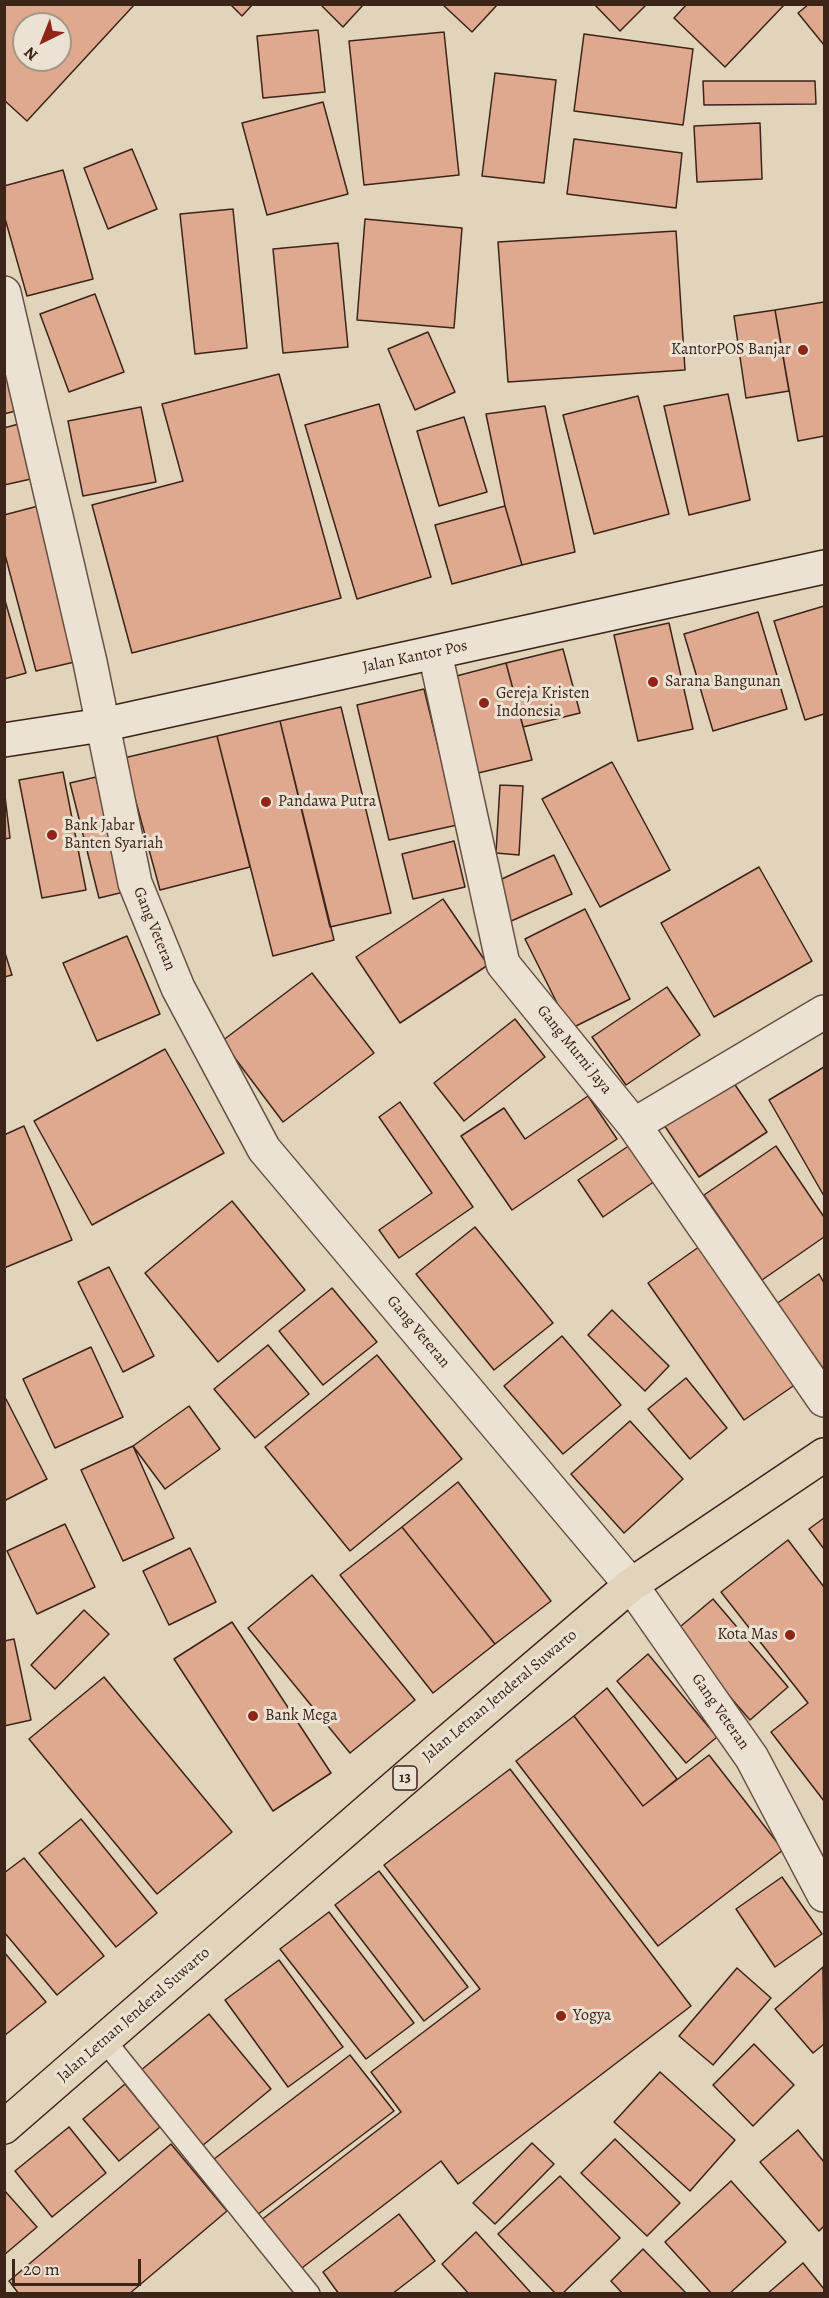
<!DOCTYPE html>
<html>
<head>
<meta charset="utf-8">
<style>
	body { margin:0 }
	#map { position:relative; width:829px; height:2298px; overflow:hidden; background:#e2d3bb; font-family:Alegreya,serif }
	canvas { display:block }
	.frame { position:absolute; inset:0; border:6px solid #3c2418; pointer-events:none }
	.north { position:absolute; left:12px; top:12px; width:60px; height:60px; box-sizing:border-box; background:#ece2d3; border:2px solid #a69688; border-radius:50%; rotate:223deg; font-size:16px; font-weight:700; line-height:24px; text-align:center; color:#3c2418 }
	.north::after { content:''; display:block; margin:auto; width:21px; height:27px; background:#8f2418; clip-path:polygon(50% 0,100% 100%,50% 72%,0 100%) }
	.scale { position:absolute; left:12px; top:2259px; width:129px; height:27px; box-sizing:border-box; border:3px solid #3c2418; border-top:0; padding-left:8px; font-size:18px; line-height:21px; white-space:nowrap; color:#3c2418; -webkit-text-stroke:4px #ece2d3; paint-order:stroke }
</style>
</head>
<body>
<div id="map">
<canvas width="829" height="2298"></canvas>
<div class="frame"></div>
<div class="north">N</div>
<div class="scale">20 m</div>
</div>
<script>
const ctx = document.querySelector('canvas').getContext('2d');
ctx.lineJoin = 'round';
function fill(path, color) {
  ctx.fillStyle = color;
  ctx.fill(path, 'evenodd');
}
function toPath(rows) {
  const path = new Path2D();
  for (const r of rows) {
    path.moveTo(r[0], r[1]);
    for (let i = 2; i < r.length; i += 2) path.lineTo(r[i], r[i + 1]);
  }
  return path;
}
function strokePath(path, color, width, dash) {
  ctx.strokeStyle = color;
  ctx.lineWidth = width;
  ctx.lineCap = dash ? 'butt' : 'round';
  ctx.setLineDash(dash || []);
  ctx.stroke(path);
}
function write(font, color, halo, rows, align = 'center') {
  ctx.font = font + ' Alegreya,serif';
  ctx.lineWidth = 6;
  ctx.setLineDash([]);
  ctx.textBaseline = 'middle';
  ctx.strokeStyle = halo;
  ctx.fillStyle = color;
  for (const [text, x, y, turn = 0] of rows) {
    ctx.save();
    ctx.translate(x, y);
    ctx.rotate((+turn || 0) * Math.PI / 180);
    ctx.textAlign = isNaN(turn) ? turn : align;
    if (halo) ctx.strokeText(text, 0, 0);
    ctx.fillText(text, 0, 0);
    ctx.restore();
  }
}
const building = toPath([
	[4,4,135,4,27,121,4,100,4,4],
	[24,24,60,24,60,60,24,60,24,24],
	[230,4,253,4,242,16,230,4],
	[320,4,364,4,343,27,320,4],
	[442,4,498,4,472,32,442,4],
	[594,4,647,4,620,31,594,4],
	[687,4,785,4,725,67,674,18,687,4],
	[809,4,824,4,824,45,798,13,809,4],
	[318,30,325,92,263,98,257,36,318,30],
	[444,32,459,175,364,185,349,41,444,32],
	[584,34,693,49,683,125,574,111,584,34],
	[495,73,556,80,544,183,482,176,495,73],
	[703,81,815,81,816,104,704,105,703,81],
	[323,102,348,194,267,215,242,123,323,102],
	[760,123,762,179,697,182,694,126,760,123],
	[574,139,682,153,676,208,567,194,574,139],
	[132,149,157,209,108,229,84,168,132,149],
	[63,170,93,279,27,296,4,215,4,186,63,170],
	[233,209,247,348,195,354,180,214,233,209],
	[365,219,462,228,454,328,357,320,365,219],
	[676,231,685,370,508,382,498,242,676,231],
	[338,243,348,347,283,353,273,249,338,243],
	[95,294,124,372,69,392,40,314,95,294],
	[824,302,824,436,798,441,775,310,824,302],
	[775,310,789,391,746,398,734,316,775,310],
	[428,332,455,392,415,410,388,349,428,332],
	[4,360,19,410,4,414,4,360],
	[279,374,341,598,132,653,92,505,183,481,162,404,279,374],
	[728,394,750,500,689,515,664,406,728,394],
	[638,396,669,514,594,534,563,415,638,396],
	[379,404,431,577,357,599,305,425,379,404],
	[545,406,575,552,522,565,505,506,486,414,545,406],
	[141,407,156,482,83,496,68,421,141,407],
	[464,417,487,492,439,506,417,431,464,417],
	[26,422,40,477,4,485,4,428,26,422],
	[42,505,83,660,36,671,4,551,4,515,42,505],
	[505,506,522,565,452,584,435,525,505,506],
	[4,597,26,673,4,679,4,597],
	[824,606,824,714,805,720,774,621,824,606],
	[758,612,787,709,713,731,684,634,758,612],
	[669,623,693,729,638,741,614,635,669,623],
	[563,649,580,713,523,727,506,663,563,649],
	[506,663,532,760,470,775,445,679,506,663],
	[424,689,457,825,389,840,357,705,424,689],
	[341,707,391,913,330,927,280,721,341,707],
	[280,721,334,940,273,956,217,736,280,721],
	[217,736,250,867,160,890,124,758,217,736],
	[612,762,670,870,600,907,542,799,612,762],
	[63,772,86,890,42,898,19,780,63,772],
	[96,777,124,892,99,898,70,783,96,777],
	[500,785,523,786,519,855,496,853,500,785],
	[4,788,10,838,4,839,4,788],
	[454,841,465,887,413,899,402,854,454,841],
	[554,855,572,894,509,922,491,884,554,855],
	[759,867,812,961,714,1017,661,923,759,867],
	[443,899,488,965,400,1023,356,957,443,899],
	[585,909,630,999,570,1029,525,939,585,909],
	[127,936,160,1014,97,1041,63,963,127,936],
	[4,950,12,975,4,977,4,950],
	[312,973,374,1053,283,1122,222,1041,312,973],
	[667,987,700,1035,626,1085,592,1037,667,987],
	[515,1019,545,1057,464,1121,434,1083,515,1019],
	[165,1049,224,1153,92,1225,34,1121,165,1049],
	[824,1067,824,1196,769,1100,824,1067],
	[725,1070,767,1132,699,1177,658,1116,725,1070],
	[588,1096,617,1139,512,1210,461,1136,504,1108,525,1139,588,1096],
	[400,1102,473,1207,399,1258,379,1230,432,1193,379,1117,400,1102],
	[24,1126,72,1240,4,1268,4,1135,24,1126],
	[630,1145,655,1181,603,1217,578,1180,630,1145],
	[776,1146,824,1217,824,1237,762,1280,704,1195,776,1146],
	[232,1201,305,1290,218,1362,145,1273,232,1201],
	[475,1227,553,1323,494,1370,416,1274,475,1227],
	[703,1244,799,1382,744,1420,648,1283,703,1244],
	[109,1267,154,1356,123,1372,78,1282,109,1267],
	[819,1274,824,1283,824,1384,769,1309,819,1274],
	[332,1288,377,1342,323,1385,279,1331,332,1288],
	[612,1310,669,1366,645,1391,588,1335,612,1310],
	[562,1336,621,1405,563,1454,504,1386,562,1336],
	[268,1345,309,1394,255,1438,214,1389,268,1345],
	[91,1347,123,1417,55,1448,23,1379,91,1347],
	[377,1355,462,1459,350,1551,265,1447,377,1355],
	[686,1378,727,1428,690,1459,648,1409,686,1378],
	[6,1399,47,1479,4,1501,4,1400,6,1399],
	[189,1406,220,1449,165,1489,133,1446,189,1406],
	[630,1421,683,1479,624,1533,571,1474,630,1421],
	[133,1446,174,1538,123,1561,81,1470,133,1446],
	[458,1482,551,1601,495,1644,402,1527,458,1482],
	[824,1518,824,1549,809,1529,824,1518],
	[65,1524,95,1587,37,1614,7,1551,65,1524],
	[402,1527,495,1644,433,1693,340,1575,402,1527],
	[788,1540,824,1587,824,1801,771,1732,808,1703,721,1592,788,1540],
	[190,1548,216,1602,169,1625,143,1571,190,1548],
	[312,1575,415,1700,350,1753,248,1628,312,1575],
	[713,1599,788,1687,750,1720,674,1632,713,1599],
	[84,1610,109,1634,55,1689,31,1665,84,1610],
	[232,1622,331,1773,273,1811,174,1659,232,1622],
	[14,1639,31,1720,4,1726,4,1641,14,1639],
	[648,1654,717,1737,686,1763,617,1681,648,1654],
	[104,1677,232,1832,157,1894,29,1739,104,1677],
	[607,1688,677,1779,643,1806,574,1716,607,1688],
	[574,1716,643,1806,709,1755,783,1850,658,1946,516,1761,574,1716],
	[510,1769,691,2006,458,2184,441,2161,298,2271,260,2221,401,2112,371,2072,480,1989,384,1865,510,1769],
	[81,1819,157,1913,116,1947,39,1853,81,1819],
	[24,1858,104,1956,57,1995,4,1932,4,1873,24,1858],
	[379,1871,468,1987,424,2021,335,1905,379,1871],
	[782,1877,822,1934,775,1967,736,1909,782,1877],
	[329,1912,414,2023,366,2059,280,1949,329,1912],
	[4,1952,46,2002,4,2036,4,1952],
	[279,1960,343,2047,288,2087,225,2000,279,1960],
	[823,1967,824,2044,813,2053,775,2009,823,1967],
	[737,1968,771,1998,713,2065,679,2036,737,1968],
	[209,2014,271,2089,202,2146,140,2071,209,2014],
	[754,2044,794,2085,753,2126,713,2085,754,2044],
	[350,2055,394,2111,257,2215,214,2159,350,2055],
	[660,2072,735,2140,690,2191,614,2122,660,2072],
	[125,2084,160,2127,119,2161,83,2119,125,2084],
	[69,2127,106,2173,52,2217,15,2171,69,2127],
	[798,2130,824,2162,824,2226,819,2231,760,2162,798,2130],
	[615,2139,680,2203,647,2236,581,2173,615,2139],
	[532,2143,554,2164,495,2224,473,2203,532,2143],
	[171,2144,227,2211,129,2294,19,2294,9,2281,171,2144],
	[560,2176,620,2238,562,2294,556,2294,498,2234,560,2176],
	[731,2181,786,2242,729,2294,712,2294,665,2242,731,2181],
	[4,2190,37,2227,4,2255,4,2190],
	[399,2214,435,2261,392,2294,339,2294,323,2272,399,2214],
	[476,2232,532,2294,469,2294,442,2264,476,2232],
	[643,2249,687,2294,623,2294,611,2281,643,2249],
	[803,2263,824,2289,824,2294,767,2294,803,2263]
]);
const lane = toPath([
	[105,2041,309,2294]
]);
const street = toPath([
	[4,293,90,662,135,883,178,988,264,1149,631,1585,752,1758,824,1895],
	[435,653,503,964,634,1125,824,1400],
	[634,1125,824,1012]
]);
const secondary = toPath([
	[4,740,102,725,824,567]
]);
const highway = toPath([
	[4,2127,440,1748,631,1585,824,1455]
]);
const markers = [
	[803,350,6,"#8f2418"],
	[653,682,6,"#8f2418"],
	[484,703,6,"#8f2418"],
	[266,802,6,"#8f2418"],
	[52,835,6,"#8f2418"],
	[790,1635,6,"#8f2418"],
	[253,1716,6,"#8f2418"],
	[561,2016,6,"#8f2418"]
];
const shields = [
	[405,1778,24]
];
const shieldNames = [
	["13",405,1778]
];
const poiNames = [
	["KantorPOS Banjar",791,350,"right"],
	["Sarana Bangunan",665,682],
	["Gereja Kristen",496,694],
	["Indonesia",496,712],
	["Pandawa Putra",278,802],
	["Bank Jabar",64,826],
	["Banten Syariah",64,844],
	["Kota Mas",778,1635,"right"],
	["Bank Mega",265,1716],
	["Yogya",573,2016]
];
const streetNames = [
	["Jalan Kantor Pos",415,657,-12],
	["Gang Veteran",154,929,68],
	["Gang Murni Jaya",574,1050,51],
	["Gang Veteran",418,1332,50],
	["Jalan Letnan Jenderal Suwarto",500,1696,-40],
	["Gang Veteran",720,1712,55],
	["Jalan Letnan Jenderal Suwarto",134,2015,-41]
];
fill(building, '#dea98e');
strokePath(building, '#3c2418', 1.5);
strokePath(lane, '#665041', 24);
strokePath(street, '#665041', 36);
strokePath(secondary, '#3c2418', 36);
strokePath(highway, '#3c2418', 36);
strokePath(lane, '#ece2d3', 21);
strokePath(street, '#ece2d3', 33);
strokePath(secondary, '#ece2d3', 33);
strokePath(highway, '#e2d3bb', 33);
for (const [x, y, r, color] of markers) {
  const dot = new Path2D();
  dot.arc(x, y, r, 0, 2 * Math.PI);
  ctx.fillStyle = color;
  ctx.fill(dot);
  strokePath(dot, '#ece2d3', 2);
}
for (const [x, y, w] of shields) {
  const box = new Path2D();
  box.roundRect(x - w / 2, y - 12, w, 24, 4.5);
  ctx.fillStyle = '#ece2d3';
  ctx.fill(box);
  strokePath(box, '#3c2418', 1.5);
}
write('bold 15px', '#3c2418', null, shieldNames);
write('16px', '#3c2418', '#ece2d3', poiNames, 'left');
write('16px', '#3c2418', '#ece2d3', streetNames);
</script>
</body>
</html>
